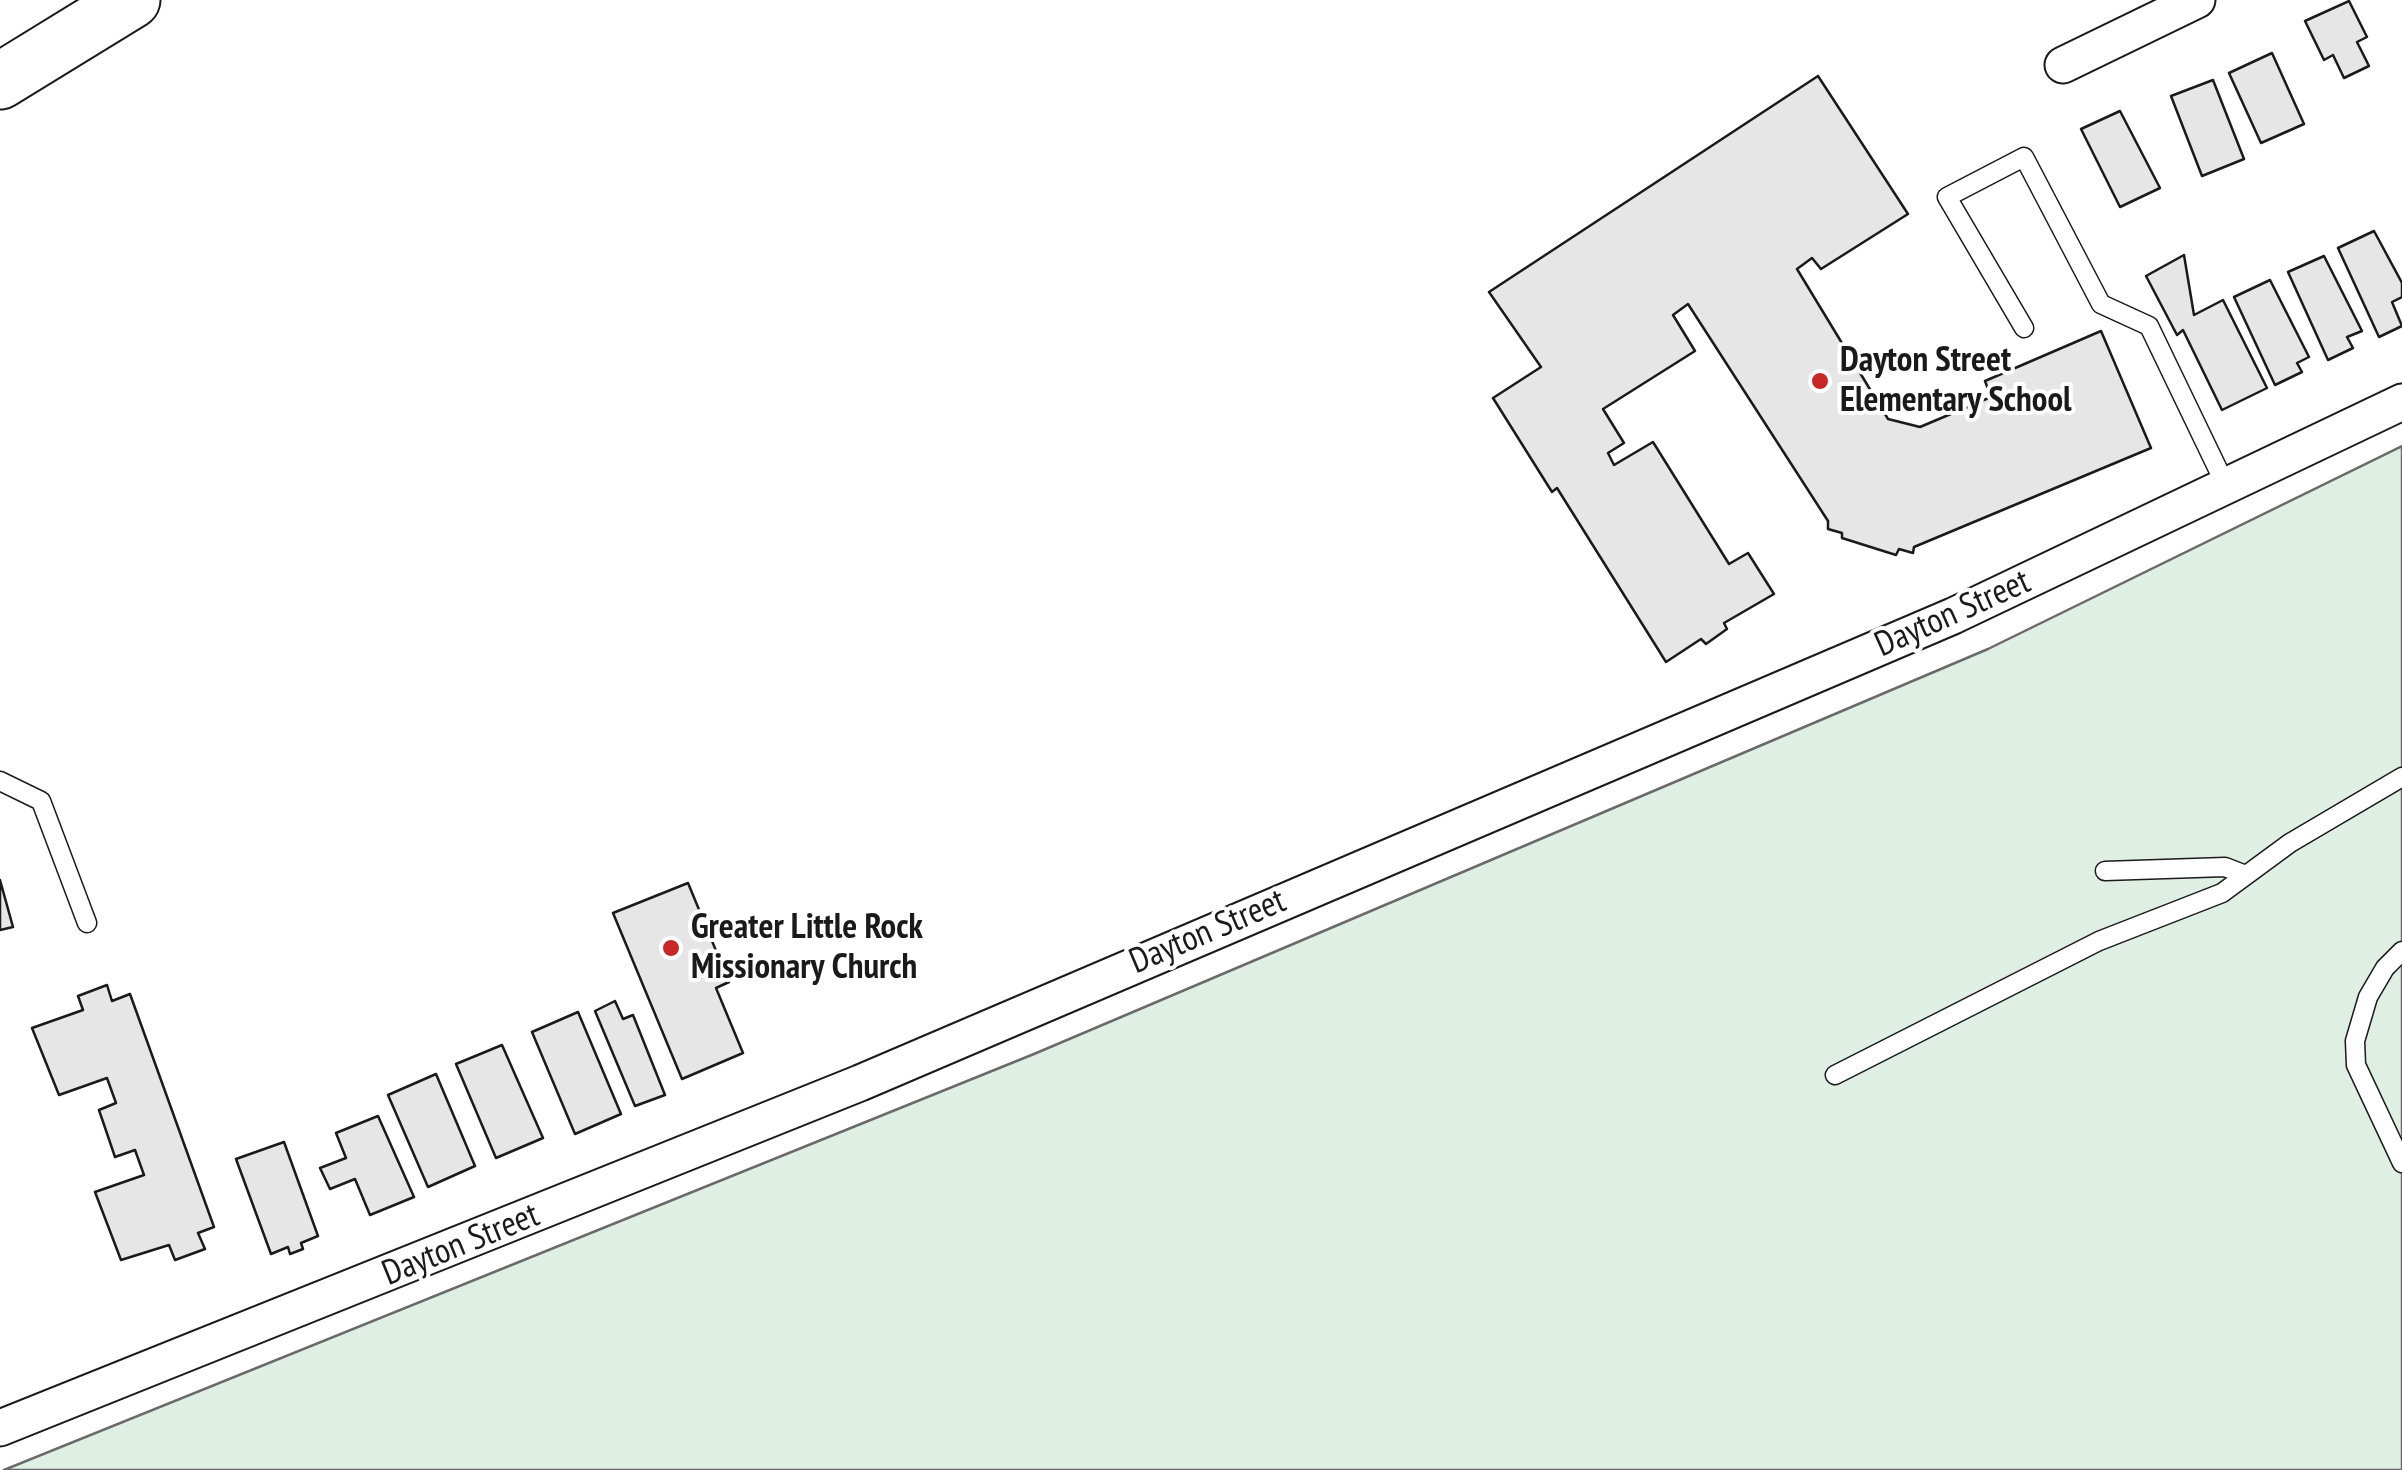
<!DOCTYPE html>
<html>
<head>
<meta charset="utf-8">
<style>
	body { margin:0 }
	canvas { display:block; background:#fff }
</style>
</head>
<body>
<canvas width="2402" height="1470"></canvas>
<script>
const ctx = document.querySelector('canvas').getContext('2d');
ctx.lineJoin = 'round';
function fill(path, color) {
  ctx.fillStyle = color;
  ctx.fill(path, 'evenodd');
}
function toPath(rows) {
  const path = new Path2D();
  for (const r of rows) {
    path.moveTo(r[0], r[1]);
    for (let i = 2; i < r.length; i += 2) path.lineTo(r[i], r[i + 1]);
  }
  return path;
}
function strokePath(path, color, width, dash) {
  ctx.strokeStyle = color;
  ctx.lineWidth = width;
  ctx.lineCap = dash ? 'butt' : 'round';
  ctx.setLineDash(dash || []);
  ctx.stroke(path);
}
function write(font, color, halo, rows, align = 'center') {
  ctx.font = font + ' "PT Sans Narrow",sans-serif';
  ctx.lineWidth = 8;
  ctx.setLineDash([]);
  ctx.textBaseline = 'middle';
  ctx.strokeStyle = halo;
  ctx.fillStyle = color;
  for (const [text, x, y, turn = 0] of rows) {
    ctx.save();
    ctx.translate(x, y);
    ctx.rotate((+turn || 0) * Math.PI / 180);
    ctx.textAlign = isNaN(turn) ? turn : align;
    if (halo) ctx.strokeText(text, 0, 0);
    ctx.fillText(text, 0, 0);
    ctx.restore();
  }
}
const green = toPath([
	[2402,446,2402,1470,4,1470,1034,1054,1988,649,2402,446]
]);
const building = toPath([
	[2349,1,2367,37,2357,42,2369,66,2344,78,2333,55,2324,60,2305,21,2349,1],
	[2272,53,2304,124,2261,143,2229,73,2272,53],
	[1818,76,1908,214,1821,269,1812,258,1797,269,1888,419,1920,427,1991,397,1985,381,2101,331,2151,448,1914,547,1913,553,1899,549,1896,555,1842,538,1842,533,1828,529,1828,521,1688,304,1673,315,1695,351,1603,409,1624,443,1608,453,1614,465,1653,442,1729,564,1748,553,1774,594,1724,623,1727,629,1706,644,1701,639,1666,662,1557,488,1552,492,1493,398,1541,367,1489,292,1818,76],
	[2213,80,2244,159,2202,176,2171,96,2213,80],
	[2120,111,2160,188,2120,207,2081,129,2120,111],
	[2374,231,2402,283,2402,297,2392,302,2402,326,2379,337,2338,248,2374,231],
	[2184,255,2194,315,2223,300,2267,388,2222,410,2183,330,2177,335,2146,276,2184,255],
	[2324,256,2362,331,2347,337,2353,348,2328,360,2288,272,2324,256],
	[2270,280,2309,357,2297,363,2302,372,2275,385,2234,297,2270,280],
	[0,880,13,927,0,930,0,880],
	[688,883,729,982,716,988,743,1053,682,1079,613,913,688,883],
	[107,985,112,1001,130,994,214,1227,198,1233,205,1249,175,1260,169,1245,121,1260,95,1192,144,1175,135,1150,115,1157,99,1110,116,1103,107,1078,59,1095,32,1028,83,1010,78,996,107,985],
	[615,1001,623,1019,633,1015,665,1095,635,1106,595,1011,615,1001],
	[578,1012,621,1114,575,1134,532,1032,578,1012],
	[502,1045,543,1138,496,1158,456,1064,502,1045],
	[436,1074,475,1166,428,1187,388,1095,436,1074],
	[378,1116,414,1197,370,1215,355,1179,330,1189,320,1168,346,1158,336,1133,378,1116],
	[284,1142,318,1236,301,1243,303,1249,290,1254,288,1247,271,1254,236,1159,284,1142]
]);
const lane = toPath([
	[2024,328,1947,197,2024,157,2101,304,2149,326,2226,486],
	[0,781,41,801,87,923],
	[2105,871,2225,867,2243,874],
	[2402,951,2385,968,2368,997,2355,1041,2356,1065,2402,1163],
	[1835,1075,2099,941,2222,893,2290,843,2402,777]
]);
const street = toPath([
	[2063,65,2197,0],
	[0,1428,860,1083,1953,616,2402,402]
]);
const primary = toPath([
	[0,81,132,0]
]);
const markers = [
	[1820,381,10,"#c62828"],
	[671,948,10,"#c62828"]
];
const poiNames = [
	["Dayton Street",1840,361],
	["Elementary School",1840,401],
	["Greater Little Rock",691,928],
	["Missionary Church",691,968]
];
const streetNames = [
	["Dayton Street",1953,614,-24],
	["Dayton Street",1208,932,-23],
	["Dayton Street",461,1245,-22]
];
fill(green, '#e0efe3');
strokePath(green, '#6a6a6a', 2.5);
fill(building, '#e6e6e6');
strokePath(building, '#1a1a1a', 2.5);
strokePath(lane, '#1a1a1a', 21);
strokePath(street, '#1a1a1a', 39);
strokePath(primary, '#1a1a1a', 59);
strokePath(lane, '#fff', 18);
strokePath(street, '#fff', 35);
strokePath(primary, '#fff', 55);
for (const [x, y, r, color] of markers) {
  const dot = new Path2D();
  dot.arc(x, y, r, 0, 2 * Math.PI);
  ctx.fillStyle = color;
  ctx.fill(dot);
  strokePath(dot, '#fff', 4);
}
write('bold 35px', '#1a1a1a', '#fff', poiNames, 'left');
write('35px', '#1a1a1a', '#fff', streetNames);
</script>
</body>
</html>
